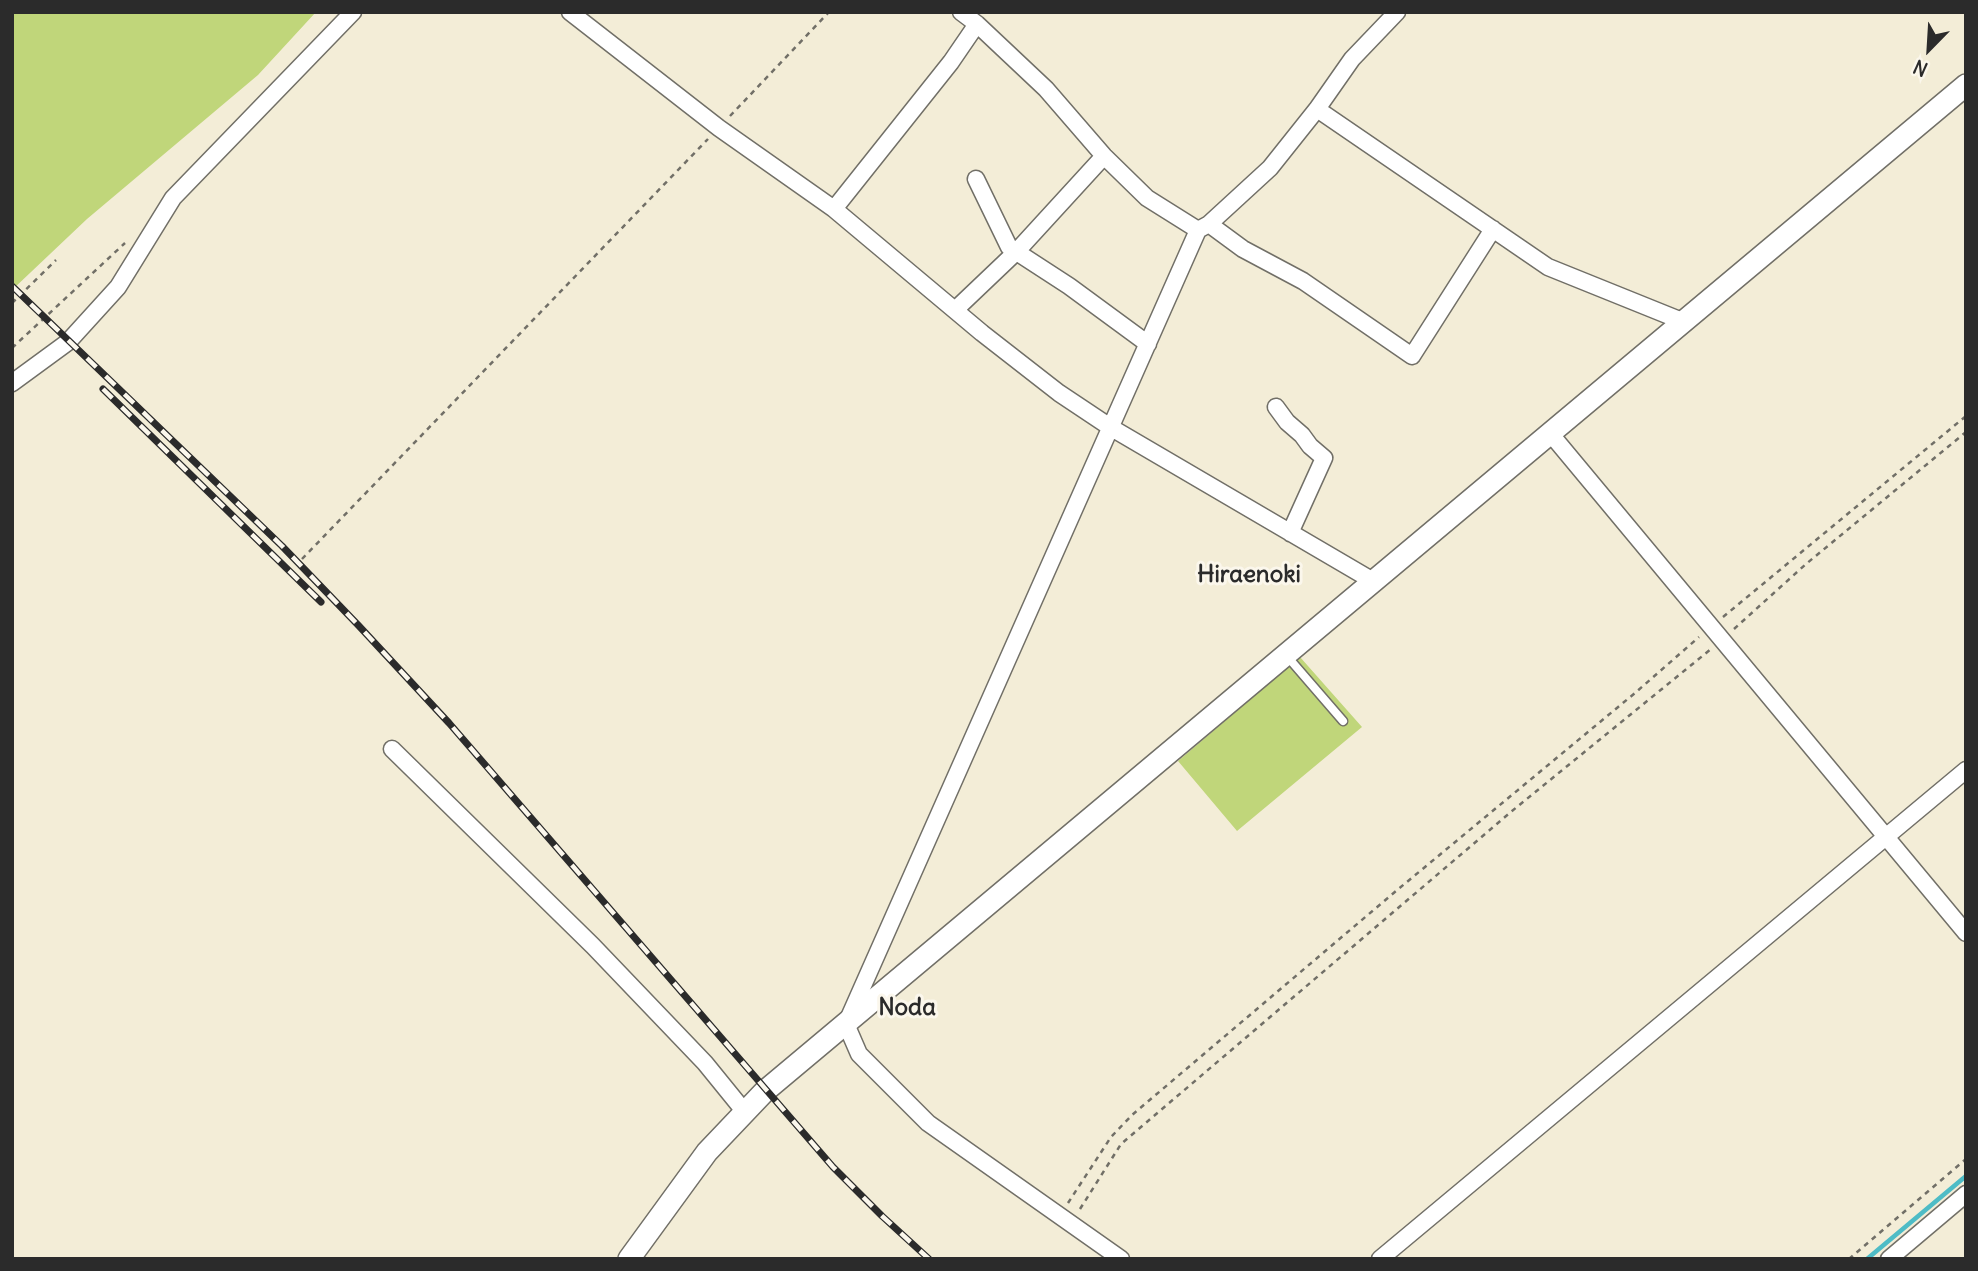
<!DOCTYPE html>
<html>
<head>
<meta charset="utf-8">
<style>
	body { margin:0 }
	#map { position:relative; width:1978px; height:1271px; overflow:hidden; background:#f3edd7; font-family:Delius,sans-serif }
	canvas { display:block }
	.frame { position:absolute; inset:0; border:14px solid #2b2b2b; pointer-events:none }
	.north { position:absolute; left:1894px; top:14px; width:70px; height:70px; -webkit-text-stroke:5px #fbf7ec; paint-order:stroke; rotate:204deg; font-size:19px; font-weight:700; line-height:28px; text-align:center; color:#2b2b2b }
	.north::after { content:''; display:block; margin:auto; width:24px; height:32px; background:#2b2b2b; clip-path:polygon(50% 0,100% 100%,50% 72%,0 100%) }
</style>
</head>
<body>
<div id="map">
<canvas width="1978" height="1271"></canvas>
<div class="frame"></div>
<div class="north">N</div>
</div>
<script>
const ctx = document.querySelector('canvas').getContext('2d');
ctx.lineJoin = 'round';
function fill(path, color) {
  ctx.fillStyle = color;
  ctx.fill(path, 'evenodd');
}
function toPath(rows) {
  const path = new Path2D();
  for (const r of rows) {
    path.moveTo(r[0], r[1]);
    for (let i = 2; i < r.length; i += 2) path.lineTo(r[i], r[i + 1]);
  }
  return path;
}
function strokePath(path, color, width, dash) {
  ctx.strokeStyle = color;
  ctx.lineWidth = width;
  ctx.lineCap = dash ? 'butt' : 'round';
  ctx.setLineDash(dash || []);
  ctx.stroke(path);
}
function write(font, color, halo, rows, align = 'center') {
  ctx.font = font + ' Delius,sans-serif';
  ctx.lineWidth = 6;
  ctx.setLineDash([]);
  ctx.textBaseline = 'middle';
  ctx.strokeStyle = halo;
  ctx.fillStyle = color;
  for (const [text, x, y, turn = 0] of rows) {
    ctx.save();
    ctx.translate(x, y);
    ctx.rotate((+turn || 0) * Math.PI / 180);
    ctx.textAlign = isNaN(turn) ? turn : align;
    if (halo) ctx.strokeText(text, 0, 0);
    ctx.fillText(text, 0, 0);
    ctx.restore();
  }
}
const green = toPath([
	[12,12,316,12,258,75,87,219,12,290],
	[1300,657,1362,727,1237,831,1178,761]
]);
const stream = toPath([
	[1867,1259,1966,1176]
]);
const path = toPath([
	[730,116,829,12],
	[12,303,56,260],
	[12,348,125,243],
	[302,559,708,139],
	[1723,617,1966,416],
	[1734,629,1806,564,1966,432],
	[1068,1203,1111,1137,1132,1115,1396,891,1635,693,1699,637],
	[1080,1209,1121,1144,1512,811,1711,649],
	[1849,1259,1966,1159]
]);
const service = toPath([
	[1286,655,1343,721]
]);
const minor = toPath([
	[570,12,719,128,834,209,982,333,1059,393,1110,427,1373,581],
	[961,12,977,24,1046,89,1104,156,1147,198,1198,230],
	[1317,109,1548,267,1682,321],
	[976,179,1009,247,1069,286,1148,344],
	[834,209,951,62,977,24],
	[1209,224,1243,249,1303,281,1412,356,1493,229],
	[955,310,1017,251,1104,156],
	[12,383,68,342,118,287,173,198,353,12],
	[1276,407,1287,422,1302,435,1310,446,1324,458,1290,533],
	[1550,433,1966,933],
	[392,749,593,946,705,1063,744,1111],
	[1121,1259,928,1123,859,1054,846,1024,1198,230,1209,224,1270,168,1317,109,1352,59,1397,12],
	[1380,1259,1966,770],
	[1889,1259,1966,1194]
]);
const tertiary = toPath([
	[629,1259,707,1152,765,1091,1966,85]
]);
const rail = toPath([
	[12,286,282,546,359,626,449,723,833,1167,882,1216,929,1259],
	[103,389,321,602]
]);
const neighbourhoodNames = [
	["Hiraenoki",1249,575],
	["Noda",907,1008]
];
fill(green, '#c0d67a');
strokePath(stream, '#4ebcc6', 4.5);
strokePath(service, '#716f67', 11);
strokePath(minor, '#716f67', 19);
strokePath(tertiary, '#716f67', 24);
strokePath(path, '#716f67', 2.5, [5, 5]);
strokePath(service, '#fff', 8);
strokePath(minor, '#fff', 16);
strokePath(tertiary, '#fff', 21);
strokePath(rail, '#2b2b2b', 7);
strokePath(rail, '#fbf7ec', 4.5, [13]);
write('bold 24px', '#2b2b2b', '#fbf7ec', neighbourhoodNames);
</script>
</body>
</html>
